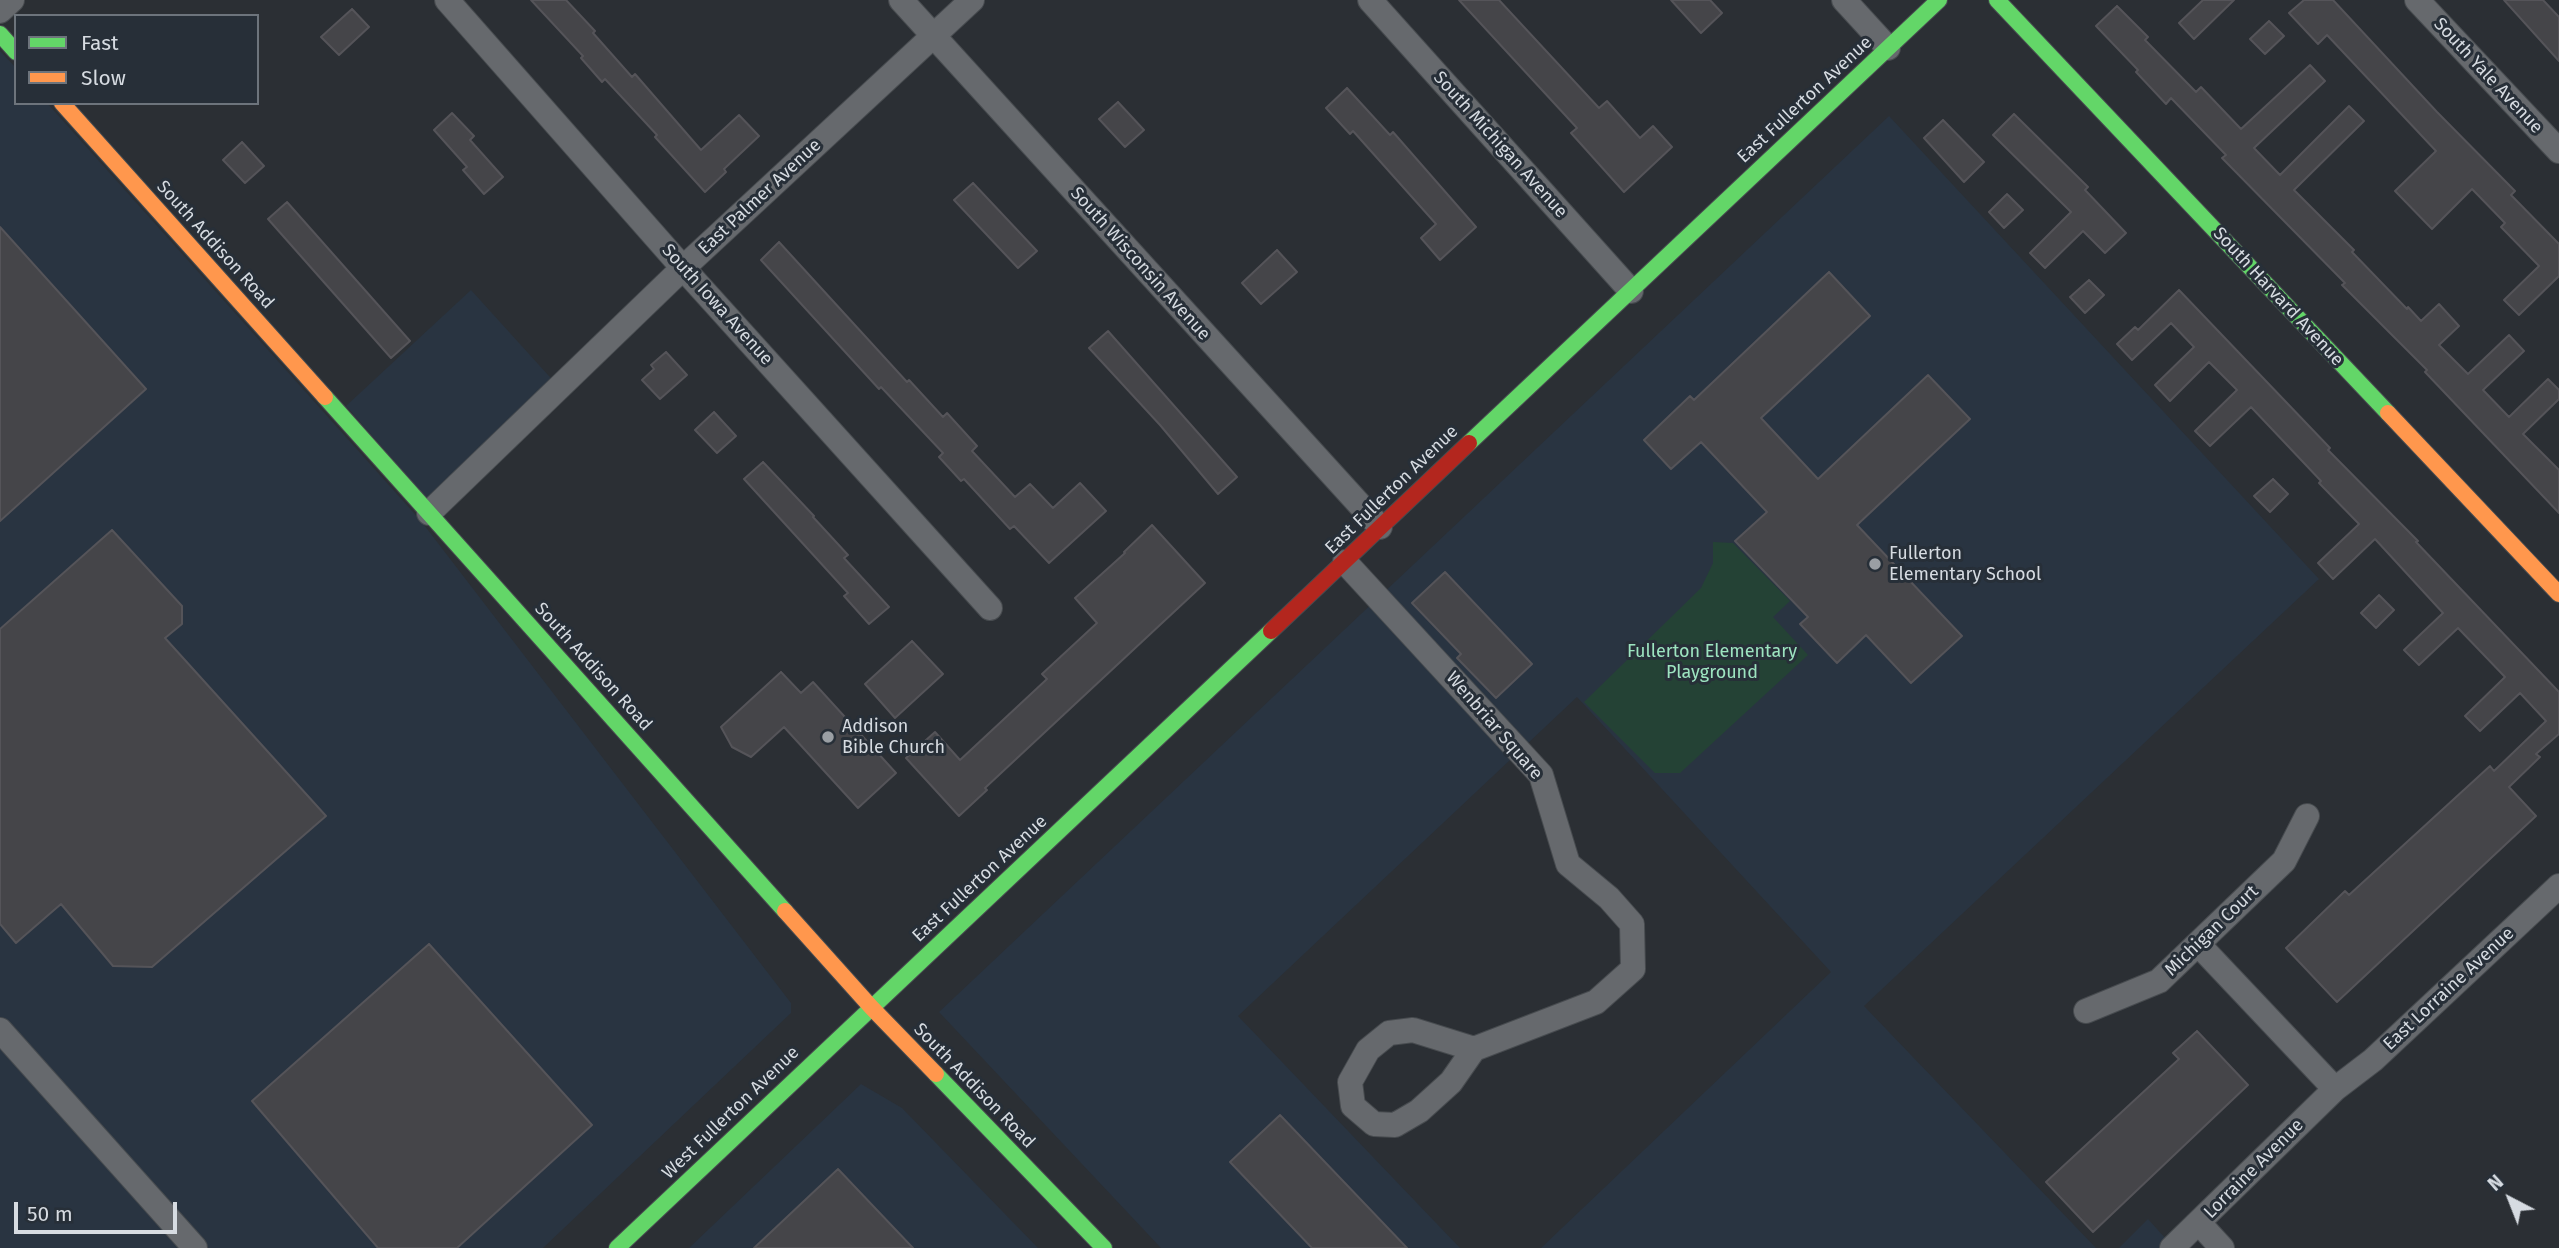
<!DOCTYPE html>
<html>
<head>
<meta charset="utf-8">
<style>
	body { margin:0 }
	#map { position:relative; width:2559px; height:1248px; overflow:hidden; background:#2b2f34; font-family:"Fira Sans",sans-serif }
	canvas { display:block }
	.legend { position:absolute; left:14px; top:14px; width:245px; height:91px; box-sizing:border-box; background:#272f38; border:2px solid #6d747c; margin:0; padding:9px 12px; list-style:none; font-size:21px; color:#d6dbe1 }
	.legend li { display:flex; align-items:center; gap:14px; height:35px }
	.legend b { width:35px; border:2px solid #6d747c }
	.north { position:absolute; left:2475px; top:1164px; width:70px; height:70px; -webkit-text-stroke:5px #272f38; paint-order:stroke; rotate:318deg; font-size:19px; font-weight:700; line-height:28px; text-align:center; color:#d6dbe1 }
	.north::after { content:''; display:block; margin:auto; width:24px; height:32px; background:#d6dbe1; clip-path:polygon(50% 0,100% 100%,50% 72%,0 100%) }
	.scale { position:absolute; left:14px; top:1202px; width:163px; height:32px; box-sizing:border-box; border:4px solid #d6dbe1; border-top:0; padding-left:9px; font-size:21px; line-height:24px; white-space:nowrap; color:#d6dbe1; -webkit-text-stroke:5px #272f38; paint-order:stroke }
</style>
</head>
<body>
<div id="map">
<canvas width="2559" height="1248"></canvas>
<ul class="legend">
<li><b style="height:9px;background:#63d668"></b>Fast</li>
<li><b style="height:9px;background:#ff974d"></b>Slow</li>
</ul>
<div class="north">N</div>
<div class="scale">50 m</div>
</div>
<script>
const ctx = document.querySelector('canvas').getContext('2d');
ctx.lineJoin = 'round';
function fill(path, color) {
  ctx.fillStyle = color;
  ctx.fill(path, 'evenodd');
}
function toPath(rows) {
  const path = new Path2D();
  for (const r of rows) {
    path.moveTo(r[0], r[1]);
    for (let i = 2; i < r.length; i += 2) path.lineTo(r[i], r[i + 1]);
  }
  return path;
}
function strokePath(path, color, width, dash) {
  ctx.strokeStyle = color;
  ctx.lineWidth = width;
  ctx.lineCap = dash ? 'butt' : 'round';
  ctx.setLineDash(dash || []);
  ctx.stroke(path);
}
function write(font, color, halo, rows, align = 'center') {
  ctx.font = font + ' "Fira Sans",sans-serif';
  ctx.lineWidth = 6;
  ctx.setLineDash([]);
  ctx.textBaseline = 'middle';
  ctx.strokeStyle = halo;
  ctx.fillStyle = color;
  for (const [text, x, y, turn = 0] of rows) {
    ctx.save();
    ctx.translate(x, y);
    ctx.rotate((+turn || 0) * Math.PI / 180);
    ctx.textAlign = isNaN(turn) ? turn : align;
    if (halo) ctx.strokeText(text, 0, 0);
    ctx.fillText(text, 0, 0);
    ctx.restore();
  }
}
const built = toPath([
	[0,51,16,68,16,103,47,103,421,521,791,1003,791,1013,543,1248,0,1248],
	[1889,116,2319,579,1864,1006,2096,1248,1541,1248,1831,972,1577,697,1238,1016,1460,1248,1161,1248,939,1012],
	[471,290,558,386,432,504,346,406],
	[861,1084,902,1108,1038,1248,689,1248],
	[2148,1219,2174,1248,2119,1248]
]);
const green = toPath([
	[1713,542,1733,543,1790,601,1773,617,1808,655,1680,773,1655,773,1584,702,1701,588,1713,563]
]);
const building = toPath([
	[531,0,566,0,595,31,593,33,632,77,635,74,701,150,739,115,759,136,724,169,726,172,705,192,655,137,657,135,605,79,602,82,581,58,583,56,531,0],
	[1459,0,1499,0,1599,108,1607,101,1640,138,1653,126,1672,147,1624,192,1571,133,1577,128,1459,0],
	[1671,0,1710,0,1722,13,1701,33,1671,0],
	[2203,0,2234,0,2194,39,2179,23,2203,0],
	[2304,0,2333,0,2437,112,2515,191,2511,195,2559,244,2559,276,2519,315,2504,300,2539,266,2501,227,2505,223,2472,189,2432,229,2395,191,2436,151,2327,35,2318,44,2289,13,2304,0],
	[2504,0,2543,0,2559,17,2559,61,2504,0],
	[2117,6,2148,37,2145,40,2196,92,2201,87,2241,129,2310,65,2325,81,2254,148,2280,175,2349,106,2364,121,2294,190,2354,250,2352,252,2407,309,2408,307,2421,321,2439,304,2459,326,2439,345,2468,374,2509,335,2524,351,2483,390,2509,417,2548,379,2559,390,2559,399,2523,434,2559,470,2559,513,2425,372,2427,370,2342,285,2345,283,2222,158,2226,155,2171,98,2166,104,2136,72,2138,70,2096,26,2117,6],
	[352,9,369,27,339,55,321,37,352,9],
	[2269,21,2284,36,2265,54,2250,39,2269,21],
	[1347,88,1390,135,1393,132,1476,227,1440,260,1421,238,1436,224,1353,131,1350,134,1326,108,1347,88],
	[1118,102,1144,130,1125,147,1099,119,1118,102],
	[452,113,474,136,470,140,503,177,484,194,463,170,467,167,434,130,452,113],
	[2014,114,2088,187,2085,190,2126,233,2105,253,2083,231,2045,268,2030,253,2071,212,1993,135,2014,114],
	[1943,120,1984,162,1964,182,1924,138,1943,120],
	[242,142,264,166,245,183,223,160,242,142],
	[973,183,1037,251,1018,268,954,200,973,183],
	[2007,194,2023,210,2004,228,1989,212,2007,194],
	[287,202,410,341,391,358,268,219,287,202],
	[0,227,146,389,0,521,0,227],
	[779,242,907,382,909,380,943,417,947,413,977,446,972,451,1015,497,1030,484,1053,508,1080,483,1106,511,1049,563,1014,526,1010,529,964,479,961,481,939,457,943,453,881,387,879,389,761,260,779,242],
	[1277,250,1297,272,1261,304,1242,283,1277,250],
	[1829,272,1870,316,1761,418,1818,479,1928,375,1970,419,1857,525,1962,636,1911,683,1866,635,1837,663,1800,624,1808,617,1735,541,1767,512,1701,442,1671,469,1644,440,1690,396,1694,400,1829,272],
	[2089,280,2104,295,2085,313,2070,297,2089,280],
	[2179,290,2330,448,2328,450,2418,541,2416,542,2559,692,2559,734,2536,754,2540,757,2509,787,2536,816,2337,1002,2286,948,2345,891,2349,895,2490,766,2494,771,2546,721,2520,693,2480,731,2465,716,2505,677,2458,628,2419,665,2404,650,2443,613,2375,539,2333,579,2318,563,2359,524,2319,483,2321,481,2251,407,2210,446,2195,431,2237,390,2209,362,2170,401,2155,385,2194,347,2171,323,2132,360,2117,344,2135,327,2138,330,2179,290],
	[1108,331,1237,477,1218,494,1160,425,1089,348,1108,331],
	[666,352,687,375,660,399,642,380,654,369,651,365,666,352],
	[714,412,736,436,717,453,695,430,714,412],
	[763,462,814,516,813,517,848,555,844,558,889,607,869,624,844,596,848,593,744,479,763,462],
	[2273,479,2288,494,2270,512,2254,496,2273,479],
	[1152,525,1205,583,985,788,987,790,959,816,906,758,935,732,960,760,1047,679,1042,674,1097,623,1075,598,1125,553,1124,552,1152,525],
	[112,530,182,606,182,624,165,638,326,816,152,967,113,966,61,904,16,943,0,924,0,629,112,530],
	[1445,572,1532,664,1496,698,1457,658,1461,654,1412,603,1445,572],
	[2379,595,2394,610,2376,628,2361,613,2379,595],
	[912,641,943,674,895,718,865,684,912,641],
	[781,672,801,693,813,682,896,773,858,808,784,727,751,757,732,747,721,727,781,672],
	[429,944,592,1125,457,1248,378,1248,252,1101,429,944],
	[2197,1031,2248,1085,2093,1232,2046,1182,2179,1059,2173,1053,2197,1031],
	[1280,1115,1407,1248,1312,1248,1230,1162,1280,1115],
	[838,1169,913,1248,754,1248,838,1169]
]);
const street = toPath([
	[447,0,683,268,990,608],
	[901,0,1380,527],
	[1370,0,1631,291],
	[1844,0,1888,48],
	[2417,0,2559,151],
	[0,11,12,0],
	[429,513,683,268,972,0],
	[1345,562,1541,775,1568,864,1609,898,1632,924,1633,969,1596,1002,1474,1049],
	[2198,944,2335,1089],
	[2086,1011,2159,981,2284,861,2307,816],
	[0,1030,195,1248],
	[1413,1030,1474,1049,1451,1082,1419,1111,1395,1125,1374,1124,1353,1106,1350,1082,1368,1050,1389,1033,1413,1030],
	[2199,1223,2222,1248],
	[2172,1248,2335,1089,2373,1060,2559,886]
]);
const fast = toPath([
	[1997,0,2388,413],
	[0,34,16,52],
	[325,397,785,911],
	[1469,443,1939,0],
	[936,1074,1104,1248],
	[617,1248,1271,631]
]);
const slow = toPath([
	[62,103,325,397],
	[2388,413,2559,594],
	[785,911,871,1007,936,1074]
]);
const jam = toPath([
	[1271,631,1469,443]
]);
const markers = [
	[1875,564,7,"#9a9fa4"],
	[828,737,7,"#9a9fa4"]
];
const streetNames = [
	["South Yale Avenue",2488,76,47],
	["East Fullerton Avenue",1805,100,-43],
	["South Michigan Avenue",1500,145,48],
	["East Palmer Avenue",760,197,-43],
	["South Addison Road",215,245,48],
	["South Wisconsin Avenue",1140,264,48],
	["South Harvard Avenue",2278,297,47],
	["South Iowa Avenue",717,305,48],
	["East Fullerton Avenue",1392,490,-44],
	["South Addison Road",593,667,48],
	["Wenbriar Square",1494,726,49],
	["East Fullerton Avenue",980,879,-43],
	["Michigan Court",2212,931,-44],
	["East Lorraine Avenue",2449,989,-43],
	["South Addison Road",974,1086,46],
	["West Fullerton Avenue",731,1113,-44],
	["Lorraine Avenue",2254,1169,-45]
];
const poiNames = [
	["Fullerton",1889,554],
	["Elementary School",1889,575],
	["Addison",842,727],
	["Bible Church",842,748]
];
const parkNames = [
	["Fullerton Elementary",1712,652],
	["Playground",1712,673]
];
fill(built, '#293441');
fill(green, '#244235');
fill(building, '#454549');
strokePath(building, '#555459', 2);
strokePath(street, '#474b4f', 26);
strokePath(fast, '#474b4f', 18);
strokePath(slow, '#474b4f', 18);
strokePath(jam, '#474b4f', 18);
strokePath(street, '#66696d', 24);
strokePath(fast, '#63d668', 16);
strokePath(slow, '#ff974d', 16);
strokePath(jam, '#b3261e', 16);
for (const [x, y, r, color] of markers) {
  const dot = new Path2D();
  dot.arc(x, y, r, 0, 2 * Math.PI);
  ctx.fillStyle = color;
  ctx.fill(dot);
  strokePath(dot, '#272f38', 2.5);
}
write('18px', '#d6dbe1', '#272f38', streetNames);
write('18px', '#d6dbe1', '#272f38', poiNames, 'left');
write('18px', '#9de4c0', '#272f38', parkNames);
</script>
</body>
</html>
